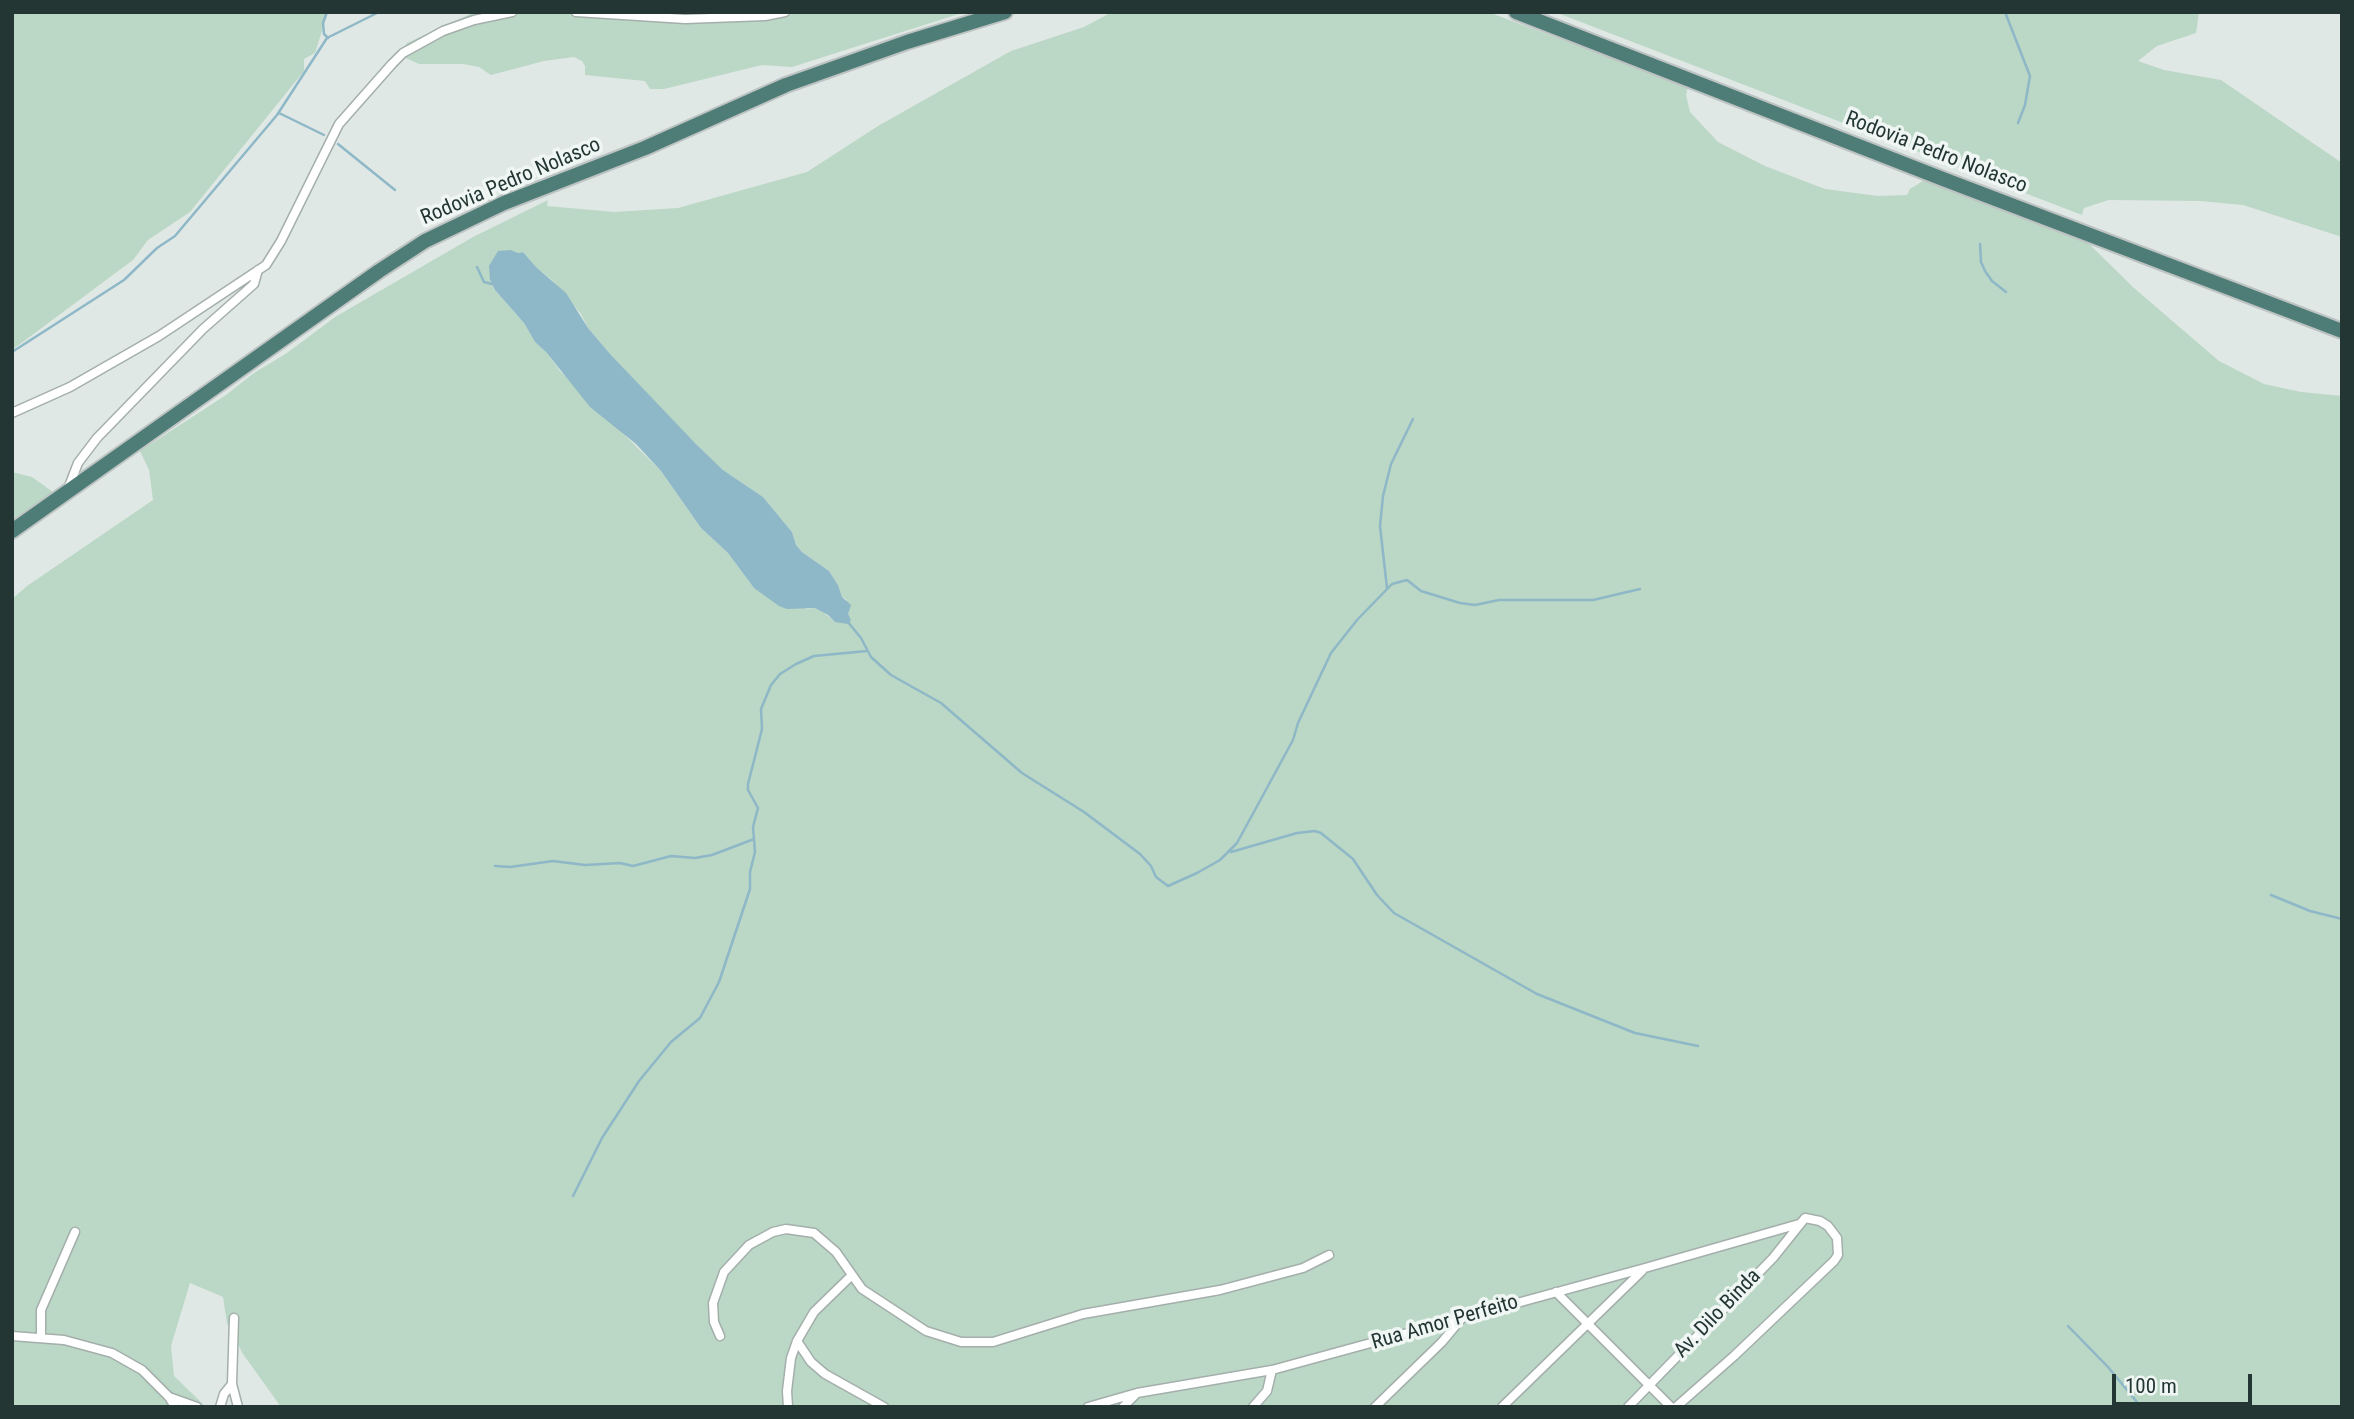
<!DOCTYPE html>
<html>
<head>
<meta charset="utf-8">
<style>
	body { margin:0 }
	#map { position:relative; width:2354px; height:1419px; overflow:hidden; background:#e0e8e5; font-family:"Roboto Condensed",sans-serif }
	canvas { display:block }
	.frame { position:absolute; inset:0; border:14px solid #233633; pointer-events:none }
	.scale { position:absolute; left:2112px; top:1374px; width:140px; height:32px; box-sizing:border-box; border:4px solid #233633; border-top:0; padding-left:9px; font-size:21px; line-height:24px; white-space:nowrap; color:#233633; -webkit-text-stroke:5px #eff6f3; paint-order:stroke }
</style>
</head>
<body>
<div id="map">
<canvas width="2354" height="1419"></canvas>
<div class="frame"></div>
<div class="scale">100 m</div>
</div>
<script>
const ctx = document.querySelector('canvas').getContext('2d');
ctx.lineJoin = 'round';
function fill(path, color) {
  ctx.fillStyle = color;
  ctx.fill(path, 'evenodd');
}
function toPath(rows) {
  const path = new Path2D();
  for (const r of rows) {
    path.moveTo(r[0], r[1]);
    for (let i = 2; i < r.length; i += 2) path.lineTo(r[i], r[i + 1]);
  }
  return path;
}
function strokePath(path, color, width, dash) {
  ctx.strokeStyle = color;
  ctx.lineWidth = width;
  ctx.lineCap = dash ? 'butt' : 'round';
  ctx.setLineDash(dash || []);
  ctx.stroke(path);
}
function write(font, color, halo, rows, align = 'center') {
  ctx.font = font + ' "Roboto Condensed",sans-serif';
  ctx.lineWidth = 7;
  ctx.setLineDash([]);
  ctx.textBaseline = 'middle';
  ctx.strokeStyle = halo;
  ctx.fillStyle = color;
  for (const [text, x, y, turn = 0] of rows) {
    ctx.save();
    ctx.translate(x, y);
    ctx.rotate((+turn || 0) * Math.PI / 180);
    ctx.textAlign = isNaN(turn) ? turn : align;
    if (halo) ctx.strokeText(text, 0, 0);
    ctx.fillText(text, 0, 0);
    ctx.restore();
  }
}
const green = toPath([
	[12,12,328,12,315,53,304,59,304,71,190,212,148,240,133,260,12,350],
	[475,12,965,12,792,67,762,65,664,89,650,89,645,81,585,75,585,66,582,61,574,57,544,61,491,75,479,67,463,64,419,64,399,55,407,43],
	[1112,12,1488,12,1688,87,1686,95,1690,112,1718,142,1765,166,1825,189,1878,196,1907,195,1910,189,1926,179,2082,237,2134,288,2219,361,2264,384,2301,392,2342,396,2342,1407,281,1407,243,1354,227,1323,223,1297,190,1283,171,1346,174,1376,206,1407,12,1407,12,599,27,586,153,500,149,470,140,451,226,395,254,373,287,353,335,317,473,237,548,200,547,206,614,212,678,208,807,172,878,126,1011,51,1084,27],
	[511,250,518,253,523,252,536,267,553,281,581,314,588,328,611,355,661,410,723,470,763,497,792,532,796,545,802,552,829,571,838,585,842,597,846,599,848,614,835,622,822,611,815,608,807,609,754,588,728,553,701,528,661,471,560,371,546,352,535,342,524,323,495,290,490,280],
	[1555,12,2199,12,2196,33,2157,46,2138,61,2164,70,2221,80,2342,163,2342,237,2243,205,2200,201,2109,200,2084,208,2082,215],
	[12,472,32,477,53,492,12,520]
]);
const water = toPath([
	[511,250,518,253,523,252,536,267,566,293,588,328,611,355,695,443,723,470,763,497,792,532,796,545,802,552,829,571,838,585,842,597,851,605,848,614,851,620,848,624,835,622,828,615,815,608,787,609,779,606,754,588,728,553,701,528,661,471,636,444,590,407,546,352,535,342,524,323,495,290,490,280,489,266,498,251]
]);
const stream = toPath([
	[327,12,323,23,324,34,328,38],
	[2005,12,2030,76,2025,105,2018,123],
	[279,113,324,135],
	[338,144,395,190],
	[1980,244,1981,262,1985,271,1992,281,2006,292],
	[477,267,484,282,492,284],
	[12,352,124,280,157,248,175,236,277,115,327,38,379,12],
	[1387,588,1380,526,1383,496,1391,464,1413,419],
	[847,621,861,638,871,657,891,675,941,703,1022,773,1084,812,1140,854,1151,866,1156,877,1168,886,1197,873,1220,860,1237,843,1293,740,1298,723,1331,653,1357,620,1392,584,1407,580,1421,591,1460,603,1475,605,1499,600,1593,600,1640,589],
	[1231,852,1297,833,1315,831,1321,833,1353,859,1377,895,1394,913,1537,994,1635,1033,1698,1046],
	[495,866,510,867,553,861,585,865,620,863,633,866,671,856,695,858,712,855,754,839],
	[2271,895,2310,911,2342,919],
	[573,1196,602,1138,639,1081,671,1042,700,1018,719,982,750,889,750,872,755,852,753,827,758,808,748,790,748,784,762,729,761,709,771,685,780,674,796,664,814,656,867,651],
	[2068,1326,2108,1367,2141,1407]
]);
const minor = toPath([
	[576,12,685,19,765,16,785,12],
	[12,413,70,387,159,336,266,265,281,241,339,124,392,64,403,53,443,31,474,20,512,12],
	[68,489,78,463,97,438,203,329,254,284,258,270],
	[1556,1292,1671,1407],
	[234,1318,232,1384,238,1407],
	[12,1336,64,1340,112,1353,142,1370,169,1397,175,1407],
	[720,1336,714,1322,713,1303,724,1272,749,1245,773,1232,786,1229,814,1233,836,1252,862,1289,926,1331,961,1342,993,1342,1083,1314,1220,1290,1303,1268,1329,1255],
	[41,1338,41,1310,75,1232],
	[797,1341,811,1362,825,1374,884,1407],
	[169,1397,197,1407],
	[220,1407,224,1394,232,1384],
	[788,1407,787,1391,791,1358,797,1341,814,1312,851,1276],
	[1088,1407,1137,1393,1272,1370,1645,1268,1799,1224],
	[1123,1407,1135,1395],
	[1253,1407,1267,1391,1272,1370],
	[1375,1407,1442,1342,1462,1318],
	[1502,1407,1642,1271],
	[1628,1407,1773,1258,1805,1218,1820,1221,1828,1226,1837,1238,1838,1255,1834,1261,1734,1356,1676,1407]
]);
const trunk = toPath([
	[1516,12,1943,179,2342,331],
	[12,531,379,271,425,241,504,203,645,148,786,85,907,42,1005,12]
]);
const streetNames = [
	["Rodovia Pedro Nolasco",1936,153,21],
	["Rodovia Pedro Nolasco",511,182,-23],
	["Av. Dilo Binda",1718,1314,-46],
	["Rua Amor Perfeito",1445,1323,-16]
];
fill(green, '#bbd7c5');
fill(water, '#8eb8c7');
strokePath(stream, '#8eb8c7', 2.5);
strokePath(minor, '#a4afac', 11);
strokePath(trunk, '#bdc3c2', 18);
strokePath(minor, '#fff', 8);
strokePath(trunk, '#4e7c76', 14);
write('21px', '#233633', '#eff6f3', streetNames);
</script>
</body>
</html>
